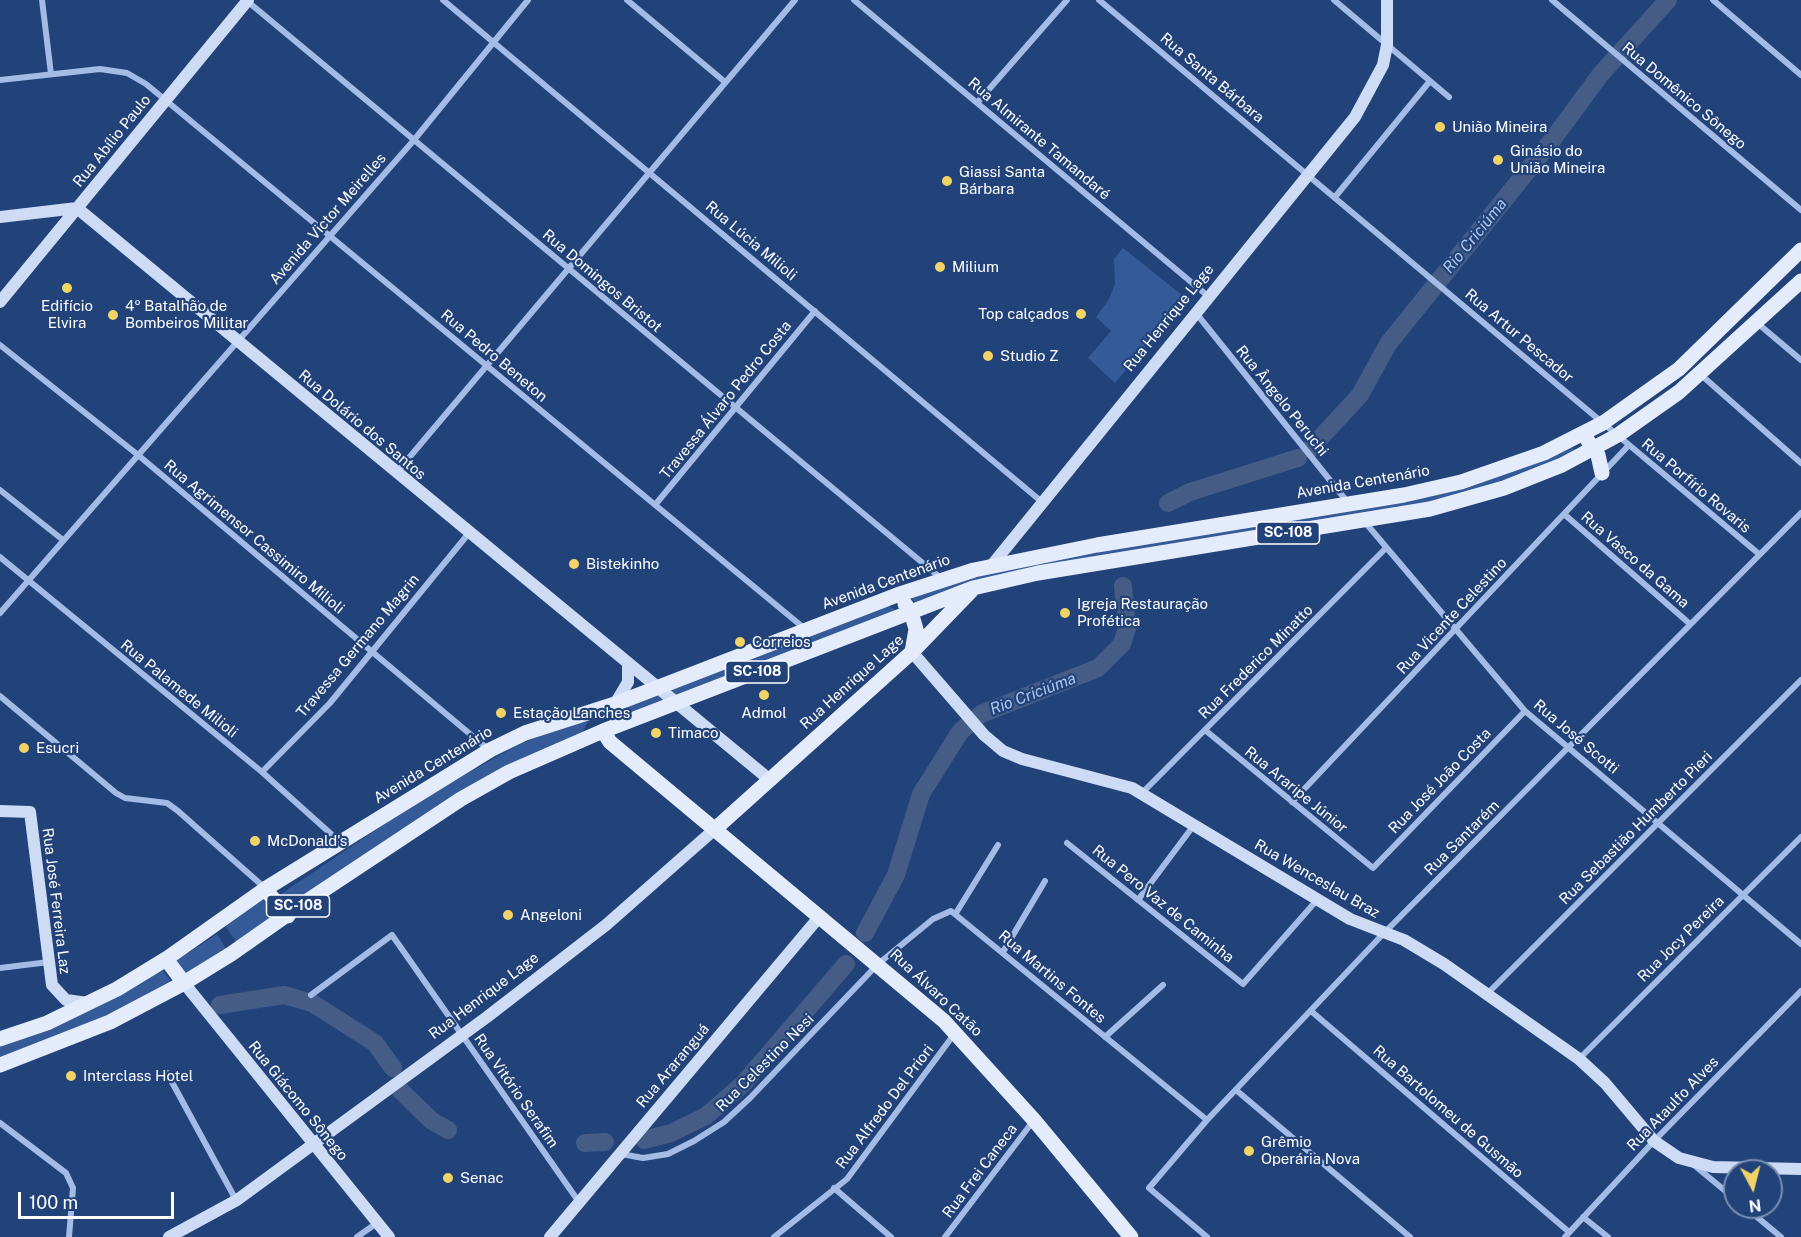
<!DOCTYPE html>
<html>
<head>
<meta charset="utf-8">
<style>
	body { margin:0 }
	#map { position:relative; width:1801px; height:1237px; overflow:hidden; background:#22427a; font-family:"Public Sans",sans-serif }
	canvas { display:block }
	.north { position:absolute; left:1723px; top:1159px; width:60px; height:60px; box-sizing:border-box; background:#22427a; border:2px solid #7a8eaf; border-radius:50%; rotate:173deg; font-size:16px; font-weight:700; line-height:24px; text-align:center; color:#fff }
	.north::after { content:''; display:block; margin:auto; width:21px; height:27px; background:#f1d366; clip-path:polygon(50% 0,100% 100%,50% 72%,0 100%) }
	.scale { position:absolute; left:18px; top:1192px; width:156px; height:27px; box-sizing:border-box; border:3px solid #fff; border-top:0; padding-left:8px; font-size:18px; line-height:21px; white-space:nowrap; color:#fff; -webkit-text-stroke:4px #22427a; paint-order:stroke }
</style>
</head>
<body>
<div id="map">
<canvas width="1801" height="1237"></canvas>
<div class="north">N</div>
<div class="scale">100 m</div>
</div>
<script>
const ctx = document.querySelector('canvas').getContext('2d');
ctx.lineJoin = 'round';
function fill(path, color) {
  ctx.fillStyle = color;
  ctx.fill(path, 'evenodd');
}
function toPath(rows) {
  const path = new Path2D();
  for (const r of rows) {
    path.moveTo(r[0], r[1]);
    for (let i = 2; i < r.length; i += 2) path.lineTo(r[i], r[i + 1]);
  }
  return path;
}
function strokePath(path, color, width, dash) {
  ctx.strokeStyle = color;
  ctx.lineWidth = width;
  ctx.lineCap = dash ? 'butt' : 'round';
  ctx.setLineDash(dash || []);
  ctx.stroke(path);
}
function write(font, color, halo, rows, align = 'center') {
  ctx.font = font + ' "Public Sans",sans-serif';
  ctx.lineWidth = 4.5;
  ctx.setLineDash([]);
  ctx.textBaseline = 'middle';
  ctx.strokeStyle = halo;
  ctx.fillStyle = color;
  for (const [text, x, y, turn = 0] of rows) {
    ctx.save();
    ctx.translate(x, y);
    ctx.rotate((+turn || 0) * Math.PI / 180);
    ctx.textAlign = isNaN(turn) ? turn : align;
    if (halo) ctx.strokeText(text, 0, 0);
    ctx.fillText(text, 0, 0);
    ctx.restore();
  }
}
const green = toPath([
	[1123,248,1182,295,1181,303,1115,383,1088,358,1111,331,1096,317,1109,299,1115,284,1114,259],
	[1570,445,1577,453,1450,501,1225,540,918,606,909,596,977,574,1048,557,1390,501],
	[886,604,900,613,617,719,621,705],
	[591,716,582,733,443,803,289,903,281,894,389,821,466,774,520,744],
	[265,898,275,916,236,942,225,925],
	[217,934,227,950,186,977,173,963],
	[161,968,171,981,98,1022,0,1059,0,1043]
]);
const river = toPath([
	[1310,449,1360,395,1388,344,1553,139,1600,75,1668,0],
	[1168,503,1190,492,1298,458],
	[865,933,896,875,921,794,960,732,981,714,1098,668,1122,644,1127,628,1123,586],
	[220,1005,284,995,312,1003,375,1043,393,1068],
	[401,1091,432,1121,448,1130],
	[644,1140,671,1133,706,1116,743,1084,846,964],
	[585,1143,605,1142]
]);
const street = toPath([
	[42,0,51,74],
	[443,0,1042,502],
	[627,0,725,82],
	[854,0,1209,297],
	[1099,0,1759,554],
	[1334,0,1449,97],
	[1552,0,1801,210],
	[1713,0,1801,75],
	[247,1,942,579],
	[0,80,100,69,127,73,146,84,804,628],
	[977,103,1067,0],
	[1335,197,1430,81],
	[1196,313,1349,504],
	[1756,322,1801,360],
	[0,345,138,455,489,750],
	[1700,374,1801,463],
	[397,472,795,0],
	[0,490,63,540],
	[655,505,815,311],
	[1564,514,1690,624],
	[1364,521,1525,711,1801,944],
	[0,557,262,772,340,842],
	[0,613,414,140,528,0],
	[0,696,116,793,125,798,167,803,178,811,265,888],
	[1205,730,1373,868,1525,711],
	[262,772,330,703,469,533],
	[1142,793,1386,548],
	[1292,802,1629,445],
	[1067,843,1243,984,1317,900],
	[1138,900,1194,825],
	[956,913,998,845],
	[1003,952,1045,881],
	[0,968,49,962],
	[1488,993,1801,680],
	[311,995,392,935,579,1202],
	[1311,1011,1569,1232],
	[1105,1037,1163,985],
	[1579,1059,1801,837],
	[167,1073,236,1200],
	[1236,1090,1410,1237],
	[0,1123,66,1173,73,1188,69,1237],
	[621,1154,643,1158,668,1154,694,1141,724,1122,750,1098,878,964,933,919,951,911,1207,1120],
	[1694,1165,1735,1199],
	[834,1188,891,1237],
	[1745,1207,1781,1237],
	[1583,1217,1608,1237],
	[357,1237,377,1223],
	[774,1237,847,1179,955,1033],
	[945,1237,1034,1120],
	[1207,1237,1149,1188,1207,1120,1384,933,1801,513],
	[1565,1237,1654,1141,1801,991]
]);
const secondary = toPath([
	[0,217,77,208,770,780],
	[0,302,248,0],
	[992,565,1355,117,1383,65,1387,45,1387,0],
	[912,652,984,735,1003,751,1022,759,1132,788,1350,919,1404,940,1444,964,1579,1059,1605,1083,1654,1141,1679,1158,1713,1167,1801,1169],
	[615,704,628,682,628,664],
	[0,811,30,812,52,985,66,1000,88,1003],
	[184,983,389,1237],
	[169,1237,237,1200,487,1017,606,925,715,829],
	[550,1237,820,916]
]);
const primary = toPath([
	[1588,441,1598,455,1602,473],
	[905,604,911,612,916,629,912,652],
	[603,731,610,742,944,1021,1034,1120,1131,1237],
	[715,829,912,652,971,591],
	[265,889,288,916],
	[166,959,184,983],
	[0,1039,47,1023,117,989,166,959,265,889,490,750,525,733,615,704,897,595,974,570,1097,545,1404,495,1461,482,1544,453,1603,423,1679,369,1801,250],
	[0,1065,110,1022,184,983,231,954,298,907,461,799,509,772,603,731,911,612,973,588,1038,573,1430,509,1504,488,1562,465,1618,435,1679,392,1801,281]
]);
const markers = [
	[1440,127,6,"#f1d366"],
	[1498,160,6,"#f1d366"],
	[947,181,6,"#f1d366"],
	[940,267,6,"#f1d366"],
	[67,288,6,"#f1d366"],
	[1081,314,6,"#f1d366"],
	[113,315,6,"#f1d366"],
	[988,356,6,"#f1d366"],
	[574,564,6,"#f1d366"],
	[1065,613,6,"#f1d366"],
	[740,642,6,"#f1d366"],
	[764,695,6,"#f1d366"],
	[501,713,6,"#f1d366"],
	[656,733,6,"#f1d366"],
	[24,748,6,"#f1d366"],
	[255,841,6,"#f1d366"],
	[508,915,6,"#f1d366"],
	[71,1076,6,"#f1d366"],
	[1249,1151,6,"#f1d366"],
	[448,1178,6,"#f1d366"]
];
const shields = [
	[1288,533,63],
	[757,672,63],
	[298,906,63]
];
const shieldNames = [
	["SC-108",1288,533],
	["SC-108",757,672],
	["SC-108",298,906]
];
const streetNames = [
	["Rua Santa Bárbara",1212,78,40],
	["Rua Domênico Sônego",1684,96,40],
	["Rua Almirante Tamandaré",1039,139,40],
	["Rua Abílio Paulo",112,141,-51],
	["Avenida Victor Meirelles",328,219,-49],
	["Rua Lúcia Milioli",751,241,40],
	["Rua Domingos Bristot",602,281,40],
	["Rua Henrique Lage",1169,318,-51],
	["Rua Artur Pescador",1519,336,40],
	["Rua Pedro Beneton",494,356,40],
	["Travessa Álvaro Pedro Costa",726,400,-51],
	["Rua Ângelo Peruchi",1282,401,51],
	["Rua Dolário dos Santos",362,425,40],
	["Avenida Centenário",1363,482,-10],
	["Rua Porfírio Rovaris",1696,486,40],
	["Rua Agrimensor Cassimiro Milioli",254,537,40],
	["Rua Vasco da Gama",1635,560,41],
	["Avenida Centenário",886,582,-20],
	["Rua Vicente Celestino",1452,616,-47],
	["Travessa Germano Magrin",358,646,-50],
	["Rua Frederico Minatto",1256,662,-45],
	["Rua Henrique Lage",852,682,-42],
	["Rua Palamede Milioli",179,689,39],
	["Rua José Scotti",1576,737,40],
	["Avenida Centenário",433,765,-31],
	["Rua José João Costa",1440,781,-46],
	["Rua Araripe Júnior",1296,790,39],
	["Rua Sebastião Humberto Pieri",1636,828,-45],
	["Rua Santarém",1462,838,-45],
	["Rua Wenceslau Braz",1317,879,30],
	["Rua José Ferreira Laz",56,901,83],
	["Rua Pero Vaz de Caminha",1163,904,39],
	["Rua Jocy Pereira",1681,939,-45],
	["Rua Martins Fontes",1052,977,40],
	["Rua Álvaro Catão",936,993,43],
	["Rua Henrique Lage",484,996,-37],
	["Rua Celestino Nesi",765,1063,-45],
	["Rua Araranguá",673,1066,-50],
	["Rua Vitório Serafim",516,1091,55],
	["Rua Giácomo Sônego",298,1101,51],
	["Rua Ataulfo Alves",1673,1104,-46],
	["Rua Alfredo Del Priori",885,1107,-53],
	["Rua Bartolomeu de Gusmão",1448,1112,41],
	["Rua Frei Caneca",980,1171,-53]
];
const poiNames = [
	["União Mineira",1452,127],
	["Ginásio do",1510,151],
	["União Mineira",1510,168],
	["Giassi Santa",959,172],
	["Bárbara",959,189],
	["Milium",952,267],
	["Edifício",67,306,"center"],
	["Elvira",67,323,"center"],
	["4º Batalhão de",125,306],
	["Bombeiros Militar",125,323],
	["Top calçados",1069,314,"right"],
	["Studio Z",1000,356],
	["Bistekinho",586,564],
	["Igreja Restauração",1077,604],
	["Profética",1077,621],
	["Correios",752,642],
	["Estação Lanches",513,713],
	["Admol",764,713,"center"],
	["Timaco",668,733],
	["Esucri",36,748],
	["McDonald's",267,841],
	["Angeloni",520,915],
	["Interclass Hotel",83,1076],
	["Grêmio",1261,1142],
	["Operária Nova",1261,1159],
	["Senac",460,1178]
];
const waterNames = [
	["Rio Criciúma",1475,236,-51],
	["Rio Criciúma",1033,694,-21]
];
fill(green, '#355a98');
strokePath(river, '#455c86', 18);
strokePath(street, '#a4bce5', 6);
strokePath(secondary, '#cddbf4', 12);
strokePath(primary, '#e4ecfc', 15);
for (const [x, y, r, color] of markers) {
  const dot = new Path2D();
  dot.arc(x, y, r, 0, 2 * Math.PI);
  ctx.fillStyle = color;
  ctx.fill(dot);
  strokePath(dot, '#22427a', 2);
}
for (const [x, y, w] of shields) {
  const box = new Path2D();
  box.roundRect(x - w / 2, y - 11, w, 22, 4.5);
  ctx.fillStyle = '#22427a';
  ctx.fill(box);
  strokePath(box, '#fff', 1.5);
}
write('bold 14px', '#fff', null, shieldNames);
write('15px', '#fff', '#22427a', streetNames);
write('15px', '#fff', '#22427a', poiNames, 'left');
write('italic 16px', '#afc6ed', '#22427a', waterNames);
</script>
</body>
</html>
